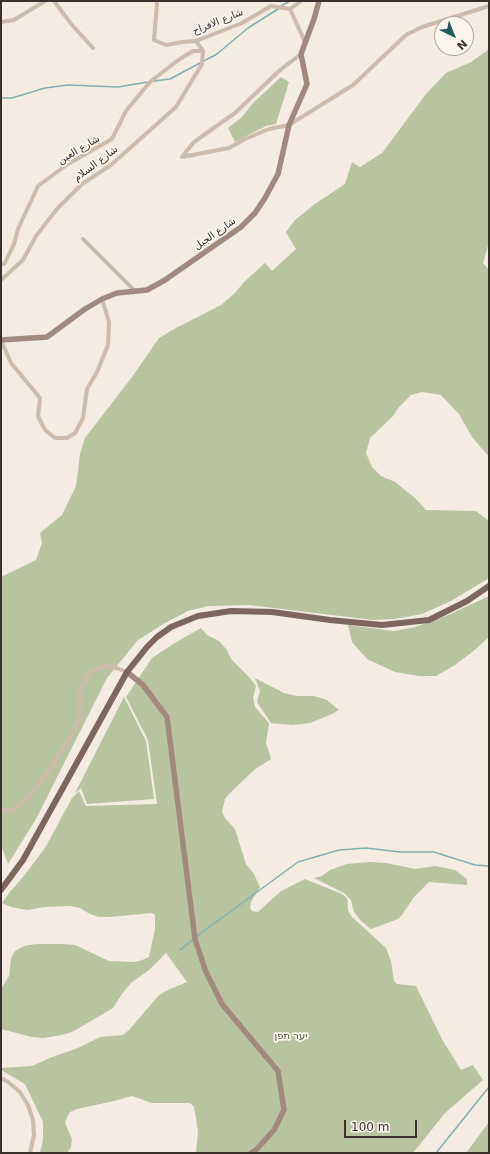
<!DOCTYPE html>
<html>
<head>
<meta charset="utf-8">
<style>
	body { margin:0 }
	#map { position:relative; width:490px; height:1154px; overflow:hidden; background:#f4ebe1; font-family:"DejaVu Sans",sans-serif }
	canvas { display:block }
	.frame { position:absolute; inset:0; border:2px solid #3b302b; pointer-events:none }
	.north { position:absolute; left:434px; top:16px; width:40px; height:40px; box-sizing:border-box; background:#fbf5ee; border:1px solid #aea6a0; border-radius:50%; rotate:137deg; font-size:11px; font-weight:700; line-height:16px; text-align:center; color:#3b302b }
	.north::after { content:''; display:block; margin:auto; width:14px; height:18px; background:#1f5a5e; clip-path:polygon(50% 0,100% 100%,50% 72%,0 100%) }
	.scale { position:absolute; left:344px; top:1120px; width:73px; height:18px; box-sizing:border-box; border:2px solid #3b302b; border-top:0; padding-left:5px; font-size:12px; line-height:14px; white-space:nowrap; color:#3b302b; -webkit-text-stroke:3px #fbf5ee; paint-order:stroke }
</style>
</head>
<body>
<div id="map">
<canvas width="490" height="1154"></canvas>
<div class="frame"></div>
<div class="north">N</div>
<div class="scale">100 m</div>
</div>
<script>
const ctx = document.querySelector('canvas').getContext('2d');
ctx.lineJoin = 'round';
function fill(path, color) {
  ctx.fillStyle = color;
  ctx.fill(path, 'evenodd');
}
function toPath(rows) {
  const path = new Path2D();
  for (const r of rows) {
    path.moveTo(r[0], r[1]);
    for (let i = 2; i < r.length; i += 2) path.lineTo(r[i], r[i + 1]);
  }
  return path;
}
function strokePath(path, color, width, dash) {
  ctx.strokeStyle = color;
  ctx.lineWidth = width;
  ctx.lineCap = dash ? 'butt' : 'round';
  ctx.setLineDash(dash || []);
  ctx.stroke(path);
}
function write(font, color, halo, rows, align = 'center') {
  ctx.font = font + ' "DejaVu Sans",Cairo,Heebo,sans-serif';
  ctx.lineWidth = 3.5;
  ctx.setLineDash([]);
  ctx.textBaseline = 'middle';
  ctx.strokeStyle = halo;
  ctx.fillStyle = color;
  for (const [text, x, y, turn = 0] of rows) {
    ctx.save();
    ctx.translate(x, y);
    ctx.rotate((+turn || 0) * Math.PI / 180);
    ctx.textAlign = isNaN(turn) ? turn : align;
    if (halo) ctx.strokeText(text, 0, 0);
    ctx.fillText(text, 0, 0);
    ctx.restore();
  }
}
const green = toPath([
	[489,49,489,242,483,263,489,270,489,457,472,437,459,414,441,395,422,392,411,395,399,407,393,416,370,438,366,453,372,467,381,476,395,482,415,498,426,510,476,511,489,521,489,578,451,601,422,614,395,619,373,620,249,605,208,606,188,611,165,623,138,640,107,678,36,819,8,864,1,845,1,577,36,560,42,543,40,533,62,515,76,486,80,454,85,438,132,377,159,338,176,328,221,305,235,293,244,282,265,263,272,271,296,249,286,232,295,220,315,204,345,184,352,162,360,167,382,153,426,94,446,73,471,62],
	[281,77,289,82,276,124,266,126,235,142,228,128,242,117,253,103],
	[489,596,489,637,476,649,455,665,436,676,419,676,395,672,367,659,352,642,348,625,394,631,415,627,446,616],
	[201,628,207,635,219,641,226,649,232,660,250,678,256,686,253,698,255,707,269,723,266,743,271,759,254,770,229,794,225,799,222,812,225,818,235,829,246,864,254,874,260,887,251,902,250,908,252,911,258,912,281,891,305,879,342,894,347,898,348,910,351,916,386,948,391,961,394,981,397,984,416,986,443,1041,461,1070,473,1065,483,1080,445,1113,413,1153,196,1153,198,1132,196,1118,194,1107,190,1103,152,1103,132,1096,114,1101,77,1109,70,1112,67,1117,65,1123,72,1139,71,1147,67,1153,40,1153,43,1140,43,1122,25,1084,1,1070,1,1068,32,1066,52,1057,78,1048,100,1037,123,1035,130,1029,158,996,166,991,187,982,166,953,149,970,131,983,122,994,113,1008,72,1032,62,1035,43,1038,32,1037,1,1029,1,989,9,976,11,958,15,951,24,946,36,944,63,944,75,945,109,961,133,962,140,961,149,957,155,929,155,915,152,913,110,917,98,917,88,913,80,908,70,906,45,907,27,910,11,907,2,903,9,893,23,877,45,848,72,798,79,791,86,806,157,804,148,740,126,697,152,658,173,644],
	[255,678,284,693,297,696,314,696,327,700,339,710,332,714,310,723,293,725,271,723,257,702,260,691],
	[124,697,146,741,154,799,87,804,81,788,75,793],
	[370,862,386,863,415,869,435,866,455,870,467,879,467,885,429,882,414,897,402,915,398,919,371,929,361,921,354,912,351,900,344,893,314,878,322,876,330,870,347,864],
	[489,1122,489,1153,466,1153]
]);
const stream = toPath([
	[281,6,290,1],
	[154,81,170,79,217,54,248,28,278,9],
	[1,98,12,98,45,88,68,85,118,87,148,82],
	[197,936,298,862,339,850,366,848,400,852,434,852,475,865,489,866],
	[180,950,194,939],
	[436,1153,489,1087]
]);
const street = toPath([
	[54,1,72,25,93,48],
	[156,1,157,4,154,40,166,45,183,42,196,41,242,23,271,6,290,9,305,42],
	[290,9,301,1],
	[1,22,14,20,45,1],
	[301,54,280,70,235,113,194,142,182,157,229,148,245,139,269,129,289,125,353,85,406,35,422,27,489,6],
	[83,239,135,291],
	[1,265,5,263,14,244,18,229,38,186,68,164,112,139,126,111,150,82,177,61,193,51,203,51],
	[1,280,23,260,36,236,57,209,82,184,111,165,176,107,202,64,203,51,196,41],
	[1,340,11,363,40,398,38,416,45,430,55,438,67,438,75,433,83,418,87,389,97,372,108,345,109,322,102,299],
	[1,810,12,810,29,797,53,765,70,738,80,717,80,689,89,673,105,666,111,666,127,672],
	[1,1078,8,1082,20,1092,28,1105,33,1120,34,1135,30,1153]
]);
const secondary = toPath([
	[1,340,47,337,85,309,102,299,117,293,147,290,165,280,241,227,255,213,265,198,278,174,289,125,307,84,301,54,314,19,319,1],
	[127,672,143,685,167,717,195,939,206,972,222,1004,278,1071,284,1110,274,1130,257,1149,251,1153]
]);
const primary = toPath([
	[1,890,23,860,127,672,147,647,157,637,171,627,198,616,231,611,272,612,330,620,382,625,429,620,467,601,489,586]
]);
const streetNames = [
	["شارع الافراح",218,22,-22],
	["شارع العين",79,150,-31],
	["شارع السلام",96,164,-37],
	["شارع الجبل",215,234,-35]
];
const parkNames = [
	["יער תפן",291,1036]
];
fill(green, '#b8c4a0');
strokePath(stream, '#7fb0b2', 1.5);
strokePath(street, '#cdbbac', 4);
strokePath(secondary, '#a18a7d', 5.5);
strokePath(primary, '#7d675c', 6);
write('10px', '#3b302b', '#fbf5ee', streetNames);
write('10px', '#4a5a2e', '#fbf5ee', parkNames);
</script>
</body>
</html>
